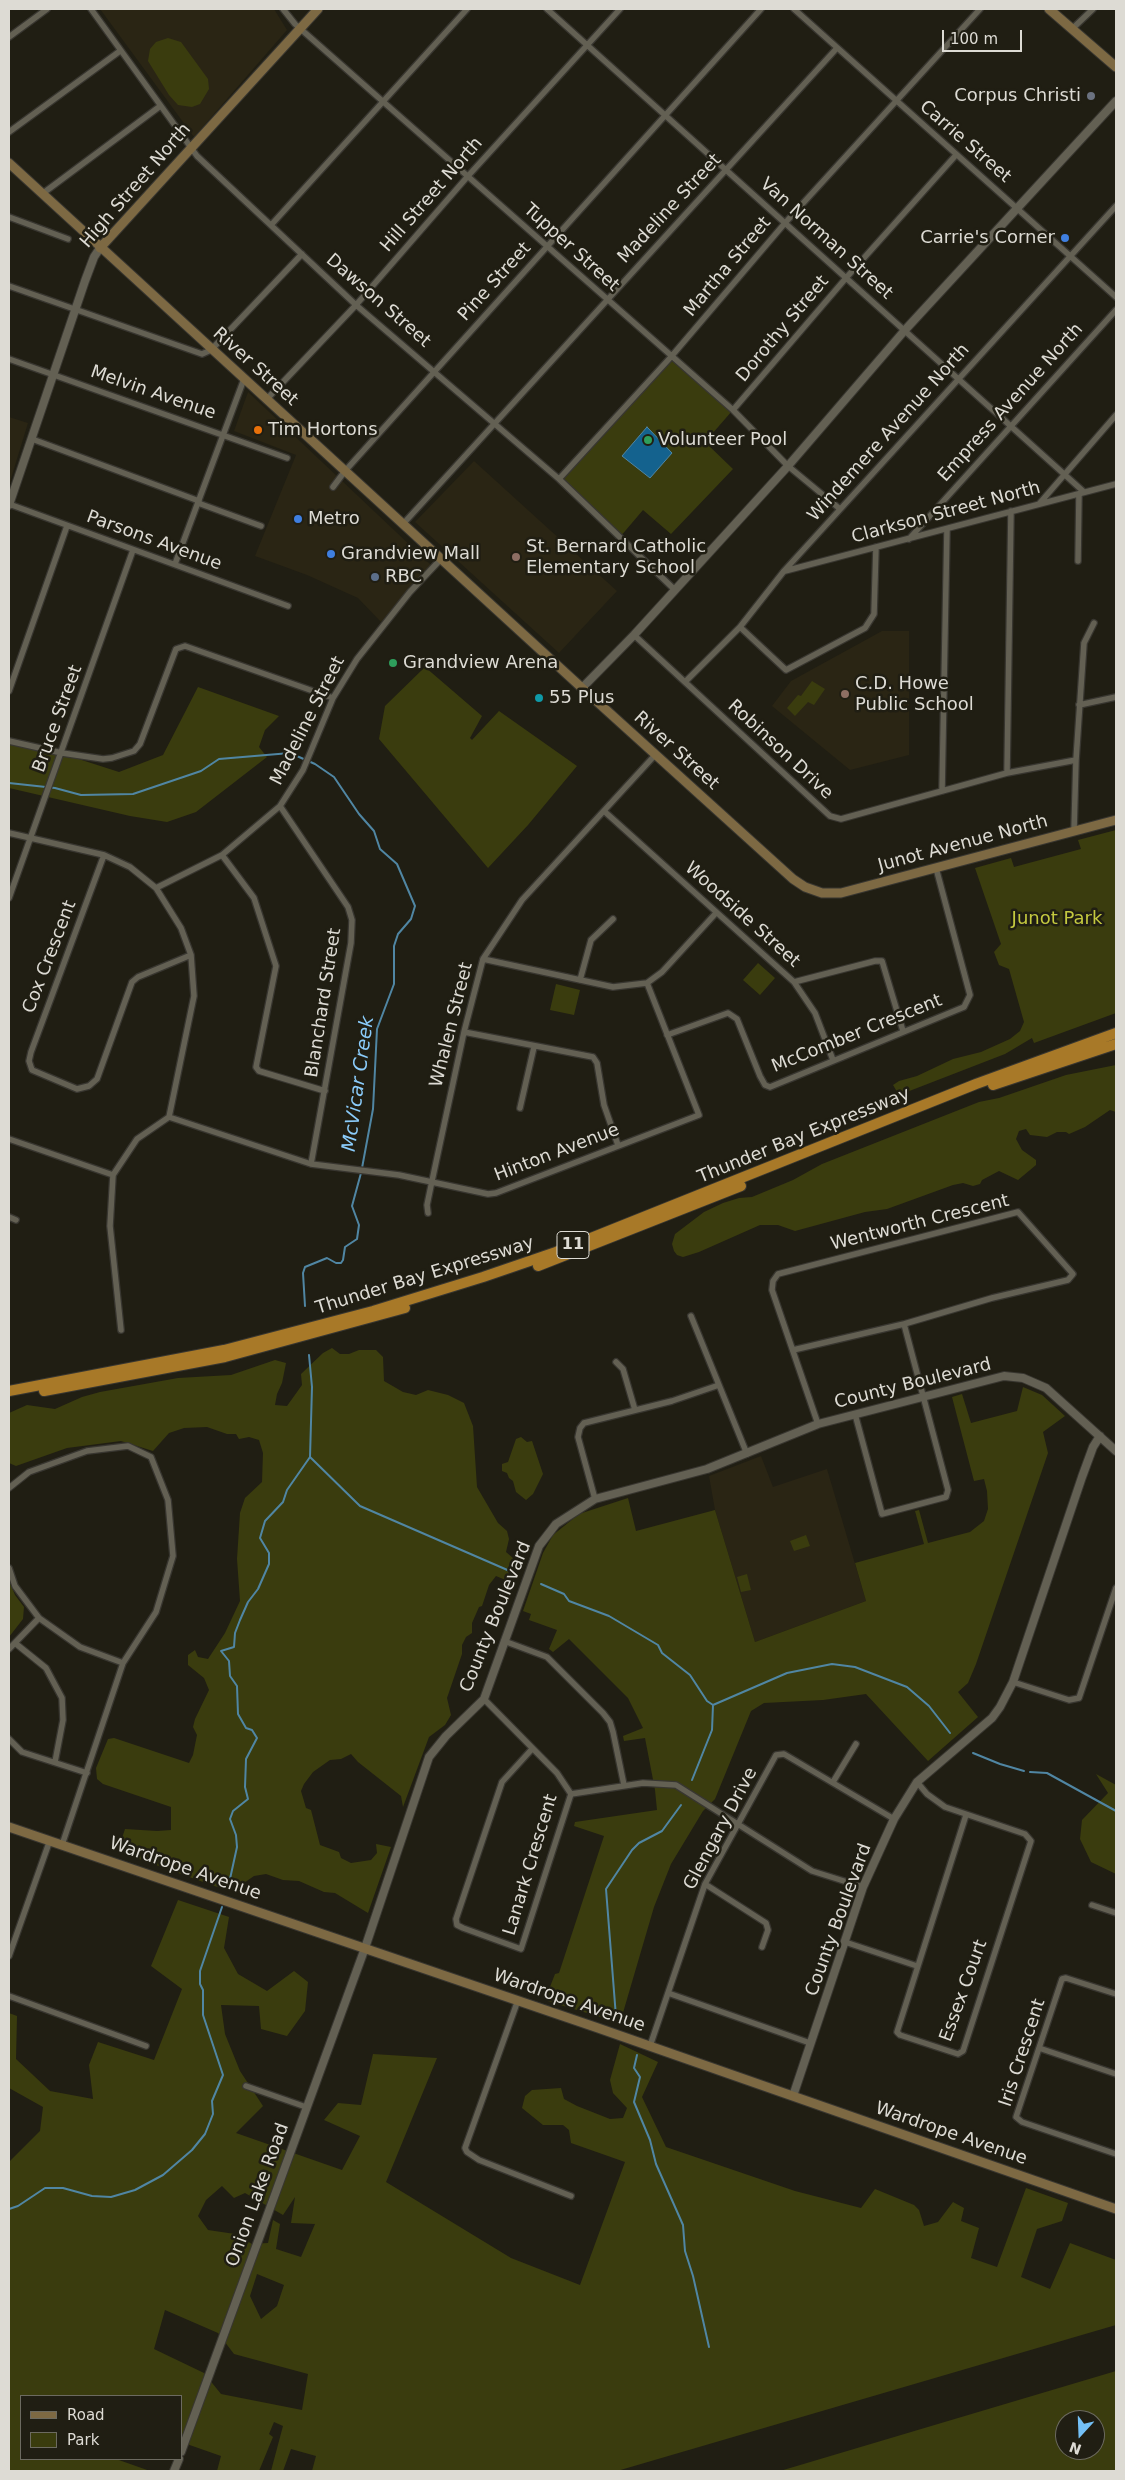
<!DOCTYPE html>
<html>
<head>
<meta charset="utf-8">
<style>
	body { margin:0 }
	#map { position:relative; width:1125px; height:2480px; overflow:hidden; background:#201e13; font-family:"DejaVu Sans",sans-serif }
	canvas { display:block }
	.frame { position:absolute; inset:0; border:10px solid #dddbd4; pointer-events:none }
	.legend { position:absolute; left:20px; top:2395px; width:162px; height:65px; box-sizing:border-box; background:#201e13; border:1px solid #6c6a60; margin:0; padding:6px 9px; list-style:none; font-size:15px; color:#dddbd4 }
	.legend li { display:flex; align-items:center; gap:10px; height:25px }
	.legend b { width:25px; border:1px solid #6c6a60 }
	.north { position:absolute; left:1055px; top:2410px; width:50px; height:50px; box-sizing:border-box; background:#201e13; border:1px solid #6c6a60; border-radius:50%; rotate:200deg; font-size:14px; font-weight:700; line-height:20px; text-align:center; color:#dddbd4 }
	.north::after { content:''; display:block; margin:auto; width:18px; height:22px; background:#74c0f6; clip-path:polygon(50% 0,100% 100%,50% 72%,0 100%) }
	.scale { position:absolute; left:942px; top:30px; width:80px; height:22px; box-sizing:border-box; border:2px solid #dddbd4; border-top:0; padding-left:6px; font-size:15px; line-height:18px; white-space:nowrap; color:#dddbd4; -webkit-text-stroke:4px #201e13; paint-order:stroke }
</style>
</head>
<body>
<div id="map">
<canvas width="1125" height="2480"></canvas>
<div class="frame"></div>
<ul class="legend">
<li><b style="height:6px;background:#7d6943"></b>Road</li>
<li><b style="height:14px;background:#3a3c0e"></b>Park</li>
</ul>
<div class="north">N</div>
<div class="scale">100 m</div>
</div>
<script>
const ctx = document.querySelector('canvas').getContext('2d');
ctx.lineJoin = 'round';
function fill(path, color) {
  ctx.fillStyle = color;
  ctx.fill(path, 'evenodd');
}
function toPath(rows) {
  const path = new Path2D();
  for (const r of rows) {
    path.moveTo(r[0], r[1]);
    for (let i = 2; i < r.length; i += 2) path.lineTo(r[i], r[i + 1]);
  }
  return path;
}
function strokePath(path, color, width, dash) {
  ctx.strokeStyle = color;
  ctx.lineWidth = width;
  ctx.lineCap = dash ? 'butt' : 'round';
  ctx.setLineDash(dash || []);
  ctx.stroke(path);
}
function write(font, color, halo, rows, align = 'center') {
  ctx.font = font + ' "DejaVu Sans",sans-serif';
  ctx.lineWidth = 5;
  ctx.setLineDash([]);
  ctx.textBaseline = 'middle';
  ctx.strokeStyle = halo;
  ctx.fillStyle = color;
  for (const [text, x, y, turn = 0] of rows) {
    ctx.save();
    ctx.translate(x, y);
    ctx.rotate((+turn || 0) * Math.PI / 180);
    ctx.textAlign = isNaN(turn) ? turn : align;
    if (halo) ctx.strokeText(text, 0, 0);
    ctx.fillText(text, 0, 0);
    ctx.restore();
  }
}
const built = toPath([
	[100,9,274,9,287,30,194,137],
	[248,392,431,565,381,622,358,598,307,575,255,556,296,455,234,431],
	[9,417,28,423,9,485],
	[474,461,617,591,559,653,415,522],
	[882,631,909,631,909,755,850,770,772,706,791,681],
	[761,1456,773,1487,827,1469,866,1601,755,1642,715,1510,709,1476]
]);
const green = toPath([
	[168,38,181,42,208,79,209,89,200,104,192,107,178,105,169,95,148,61,150,49,156,42],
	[670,358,732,411,705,442,733,469,671,534,643,510,620,537,559,479],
	[425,667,482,716,470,738,472,740,499,711,577,766,528,825,488,868,379,739,385,706],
	[812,681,825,689,814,705,808,702,795,716,787,708,798,695,801,696],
	[198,687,279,716,265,730,259,747,267,757,196,812,167,822,130,816,9,788,9,741,63,754,119,772,163,755],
	[1116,830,1116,1013,1034,1043,1032,1038,1005,1054,899,1095,893,1085,899,1081,917,1076,953,1059,981,1052,1010,1039,1020,1031,1024,1022,1009,969,999,965,994,952,1001,944,975,868,1011,858,1014,867,1081,849,1078,840],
	[758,963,775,978,760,995,743,980],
	[556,984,580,990,574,1015,550,1010],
	[1116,1065,1116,1112,1110,1110,1085,1127,1069,1134,1066,1132,1057,1132,1047,1137,1030,1135,1026,1129,1019,1131,1016,1139,1022,1150,1036,1160,1036,1165,1018,1180,999,1171,982,1180,980,1184,973,1186,963,1183,953,1185,887,1209,865,1212,795,1231,778,1225,760,1225,699,1252,683,1257,677,1255,674,1251,672,1244,675,1234,704,1212,723,1203,739,1198,752,1197,793,1180,822,1164,979,1102,999,1098,1066,1075],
	[332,1348,340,1354,349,1354,359,1350,376,1350,383,1357,384,1381,403,1392,416,1395,428,1390,448,1395,464,1403,473,1426,477,1487,498,1523,507,1531,509,1539,506,1552,520,1564,512,1580,508,1581,496,1576,489,1585,482,1606,479,1607,472,1623,472,1633,466,1637,462,1645,462,1654,447,1698,451,1715,445,1725,429,1737,403,1807,401,1796,358,1762,351,1754,341,1759,330,1760,313,1772,304,1784,301,1791,306,1808,311,1810,320,1845,339,1852,341,1858,351,1863,371,1860,377,1853,376,1844,391,1847,368,1913,335,1893,324,1892,299,1881,283,1880,266,1874,254,1876,238,1887,220,1888,128,1855,121,1841,125,1829,157,1831,171,1830,171,1807,103,1784,97,1779,96,1768,108,1739,114,1738,189,1763,193,1755,197,1735,193,1727,195,1719,209,1690,204,1678,188,1665,188,1655,195,1650,198,1657,208,1659,225,1633,240,1601,237,1559,240,1513,245,1498,262,1482,263,1453,259,1440,249,1437,239,1439,236,1434,227,1434,207,1427,184,1428,169,1433,153,1451,121,1441,67,1448,16,1466,9,1463,9,1413,27,1405,55,1409,82,1397,100,1392,178,1378,231,1375,275,1360,286,1363,282,1383,277,1394,275,1405,287,1406,302,1385,301,1374,323,1353],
	[1023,1387,1042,1395,1065,1416,1043,1432,1048,1453,976,1664,968,1683,958,1692,978,1717,928,1761,866,1694,823,1700,764,1703,751,1711,715,1799,703,1811,671,1864,654,1907,620,2023,547,2001,548,1992,555,1974,559,1973,604,1836,574,1826,575,1822,657,1810,655,1790,645,1738,624,1741,623,1736,643,1728,628,1698,569,1639,553,1652,549,1649,557,1630,529,1620,531,1614,523,1611,543,1553,553,1535,579,1514,628,1498,636,1531,715,1510,755,1642,866,1601,855,1563,924,1544,915,1511,919,1510,928,1543,970,1532,984,1521,988,1509,987,1491,984,1479,974,1481,952,1397,962,1394,971,1423,1017,1411],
	[521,1437,527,1442,532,1441,543,1474,533,1494,526,1500,516,1492,513,1481,509,1478,507,1473,502,1471,502,1464,508,1462,516,1439],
	[806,1535,810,1546,794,1551,790,1541],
	[747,1574,751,1590,741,1592,737,1577],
	[9,1581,15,1595,24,1607,23,1619,9,1637],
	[1096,1774,1116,1785,1116,1874,1091,1862,1080,1839,1082,1820,1108,1793],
	[178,1900,229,1917,224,1948,238,1974,267,1991,294,1971,308,1982,305,2011,287,2036,261,2029,259,2006,221,2005,225,2034,240,2071,263,2106,236,2133,342,2170,360,2136,324,2120,338,2103,361,2105,373,2054,437,2058,386,2182,511,2258,580,2285,625,2162,571,2143,569,2130,563,2125,543,2125,522,2108,525,2096,532,2090,561,2088,564,2099,577,2106,610,2119,623,2118,627,2108,613,2093,610,2080,620,2044,658,2062,642,2097,666,2147,795,2191,861,2208,875,2189,914,2205,919,2210,924,2226,938,2222,953,2202,964,2208,961,2221,979,2228,971,2258,997,2267,1026,2188,1068,2203,1062,2221,1037,2229,1021,2277,1050,2289,1070,2243,1116,2260,1116,2325,617,2471,312,2471,316,2456,291,2449,283,2471,271,2471,283,2426,274,2422,269,2434,273,2437,259,2471,217,2471,221,2456,181,2442,181,2396,21,2396,21,2459,116,2459,150,2471,9,2471,9,2162,40,2131,43,2107,9,2088,9,2013,17,2016,16,2059,50,2091,93,2099,89,2065,98,2042,154,2060,182,1989,151,1966],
	[222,2186,234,2198,245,2193,283,2215,295,2197,291,2223,315,2224,301,2257,276,2249,280,2224,273,2220,268,2243,252,2244,235,2234,208,2230,198,2216,206,2200],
	[257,2274,284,2285,277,2306,261,2319,250,2296],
	[165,2310,218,2333,234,2354,308,2374,302,2410,221,2394,204,2373,154,2349],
	[1116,2371,1116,2471,780,2471],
	[1065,2420,1095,2420,1095,2450,1065,2450]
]);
const water = toPath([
	[647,427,672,453,650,478,622,456,647,427]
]);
const stream = toPath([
	[9,783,55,788,81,795,133,794,201,771,219,759,290,753,315,764,334,777,359,814,374,831,380,849,397,864,415,906,411,919,398,934,394,946,394,984,377,1029,373,1109,362,1168],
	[305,1306,303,1273,305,1267,327,1258,336,1263,341,1263,343,1260,345,1247,357,1239,359,1225,352,1206,361,1173],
	[310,1457,360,1506,512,1572],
	[541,1584,564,1594,569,1601,609,1616,658,1645,662,1653,690,1675,707,1701,713,1705],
	[713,1705,787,1673,832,1664,855,1667,907,1687,929,1706,950,1733],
	[973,1753,1000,1764,1024,1771],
	[1030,1772,1047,1773,1116,1811],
	[692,1780,712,1730,713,1705],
	[228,1888,237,1847,236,1835,230,1819,233,1811,248,1799,245,1787,246,1759,257,1738,252,1730,246,1728,238,1714,237,1686,230,1676,229,1661,221,1651,234,1647,235,1633,240,1620,248,1602,258,1589,269,1564,269,1553,260,1538,265,1521,283,1502,287,1490,310,1457,312,1387,309,1355],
	[616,2017,606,1889,632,1850,639,1843,662,1831,681,1805],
	[637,2055,634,2068,640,2077,634,2102,650,2140,656,2164,683,2225,685,2251,693,2276,709,2347],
	[9,2209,18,2206,45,2188,63,2188,92,2196,111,2197,135,2190,163,2175,192,2150,205,2134,213,2114,212,2101,223,2075,203,2015,203,1990,200,1984,200,1971,222,1907]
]);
const minor = toPath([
	[91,9,197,156,356,305,559,479,675,590],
	[283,9,295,24,733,410,788,466,840,509],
	[547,9,1084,492],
	[794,9,1116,297],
	[1072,29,1093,9],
	[9,37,47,9],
	[9,132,120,51],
	[42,194,159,107],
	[9,217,68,239],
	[272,224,467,9],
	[9,286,202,354,211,350,302,254],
	[9,359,287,458],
	[266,400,356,305,468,176,620,9],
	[733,410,846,278,956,155],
	[32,439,199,501],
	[559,479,670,358,785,223,980,9],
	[333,487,345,471,761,9],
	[198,503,261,526],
	[9,504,288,606],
	[1039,504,1116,415],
	[403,524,837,48],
	[909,539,1116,310],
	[1078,561,1079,494],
	[175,564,244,379],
	[785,571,1116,484],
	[740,627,786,670,865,628,874,614,876,547],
	[634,635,830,816,841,819,1007,773,1076,760],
	[685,682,740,627,784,571,1116,206],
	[9,691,67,526],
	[1079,705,1116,697],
	[9,741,62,753,103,759,112,758,134,751,140,744,176,649,185,646,333,698],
	[1007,773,1011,511],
	[942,791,947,529],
	[280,806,348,907,352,920,351,943,311,1164],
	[604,811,794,982,815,1013,833,1060],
	[1074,831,1076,760,1084,643,1094,623],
	[9,833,104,855,130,867,156,888,181,928,191,955,194,996,169,1117,137,1139,113,1175],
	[104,855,31,1052,29,1061,32,1070,77,1089,89,1086,97,1079,132,982,138,977,191,955],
	[222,855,254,898,276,966,256,1067,259,1071,325,1091],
	[156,888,222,855,280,806,303,770,333,698,357,659,410,592,441,559],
	[9,898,133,550],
	[483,959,613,987,647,983,662,972,716,913],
	[580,980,591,940,613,919],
	[794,982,875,961,882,961,903,1031],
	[464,1032,593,1057,597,1063,604,1105,618,1145],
	[667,1035,728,1013,737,1019,760,1076,765,1085,770,1087,964,1007,970,995,936,868],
	[520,1108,534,1047],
	[169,1117,311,1164,399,1175,488,1194,496,1193,699,1115,647,983],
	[9,1139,113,1175],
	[113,1175,110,1226,121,1330],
	[428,1213,427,1205,432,1181,464,1032,483,959,522,900,656,754],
	[9,1217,16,1220],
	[691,1316,747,1454],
	[793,1350,904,1324,992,1298,1068,1280,1073,1274,1018,1212,778,1274,773,1281,772,1290,818,1424],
	[616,1362,623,1369,635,1410],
	[855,1414,882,1514,946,1497,948,1490,904,1324],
	[9,1488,29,1472,87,1451,128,1446,151,1457,168,1500,173,1556,156,1612,123,1663,62,1845],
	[595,1499,578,1437,580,1428,584,1423,672,1401,719,1385],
	[9,1568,15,1586,39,1618,80,1647,123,1663],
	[504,1641,547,1657,603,1713,610,1722,613,1732,624,1785],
	[15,1643,46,1668,62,1698,63,1720,55,1762],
	[9,1649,39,1618],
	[1013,1682,1069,1700,1079,1698,1116,1588],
	[484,1699,557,1773,571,1794,521,1949,463,1928,457,1925,456,1919,502,1782,532,1749],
	[9,1739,22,1752,87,1773],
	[833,1782,856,1744],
	[917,1782,927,1794,945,1807,1025,1834,1031,1841,963,2051,958,2054,900,2035,897,2032,966,1815],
	[571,1794,643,1783,676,1785,812,1871,863,1887],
	[705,1884,766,1923,768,1930,762,1947],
	[1092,1905,1116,1913],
	[845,1942,917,1966],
	[9,1956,50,1840],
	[668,1993,810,2043],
	[1116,1994,1066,1978,1062,1979,1016,2117,1022,2122,1116,2154],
	[9,1996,146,2046],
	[518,2000,465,2148,467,2152,479,2160,571,2196],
	[650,2046,705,1884,776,1755,784,1754,894,1819],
	[1039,2048,1116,2074],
	[246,2086,306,2107]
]);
const tertiary = toPath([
	[9,505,85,281,94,257,100,248],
	[582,688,634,635,788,466,905,330,1116,101],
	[793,2096,863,1887,894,1819,917,1782,992,1718,1000,1707,1013,1682,1082,1477,1093,1447,1100,1436],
	[181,2452,365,1948,429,1757,446,1736,484,1699,539,1546,556,1524,595,1499,707,1469,818,1424,1004,1376,1023,1378,1046,1388,1116,1451],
	[174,2471,179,2459]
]);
const secondary = toPath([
	[1049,9,1116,67],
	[9,163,582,688,793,879,805,887,822,893,841,893,1116,820],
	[100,248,318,9],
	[9,1827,598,2028,1116,2209]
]);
const trunk = toPath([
	[993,1085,1116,1044],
	[538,1266,741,1186],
	[9,1391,224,1350,373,1311,483,1277,556,1252,976,1084,1116,1033],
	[44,1391,225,1357,405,1308]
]);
const markers = [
	[1091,96,5,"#6b7280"],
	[1065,238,5,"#3f7fe0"],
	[258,430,5,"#e8710a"],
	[648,440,5,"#2e9e5b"],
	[298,519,5,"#3f7fe0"],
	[331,554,5,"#3f7fe0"],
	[516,557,5,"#8d6e63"],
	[375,577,5,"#5c6f8a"],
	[393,663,5,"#2e9e5b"],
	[845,694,5,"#8d6e63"],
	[539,698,5,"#0f9aa8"]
];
const shields = [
	[573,1245,32]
];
const shieldNames = [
	["11",573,1245]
];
const poiNames = [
	["Corpus Christi",1081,96,"right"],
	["Carrie's Corner",1055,238,"right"],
	["Tim Hortons",268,430],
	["Volunteer Pool",658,440],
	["Metro",308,519],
	["St. Bernard Catholic",526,547],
	["Elementary School",526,568],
	["Grandview Mall",341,554],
	["RBC",385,577],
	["Grandview Arena",403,663],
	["C.D. Howe",855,684],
	["Public School",855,705],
	["55 Plus",549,698]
];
const streetNames = [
	["Carrie Street",965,142,41],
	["High Street North",136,186,-49],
	["Hill Street North",432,195,-49],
	["Madeline Street",670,209,-47],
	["Van Norman Street",826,239,42],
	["Tupper Street",571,248,42],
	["Martha Street",728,267,-50],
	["Pine Street",495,282,-48],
	["Dawson Street",378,301,41],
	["Dorothy Street",783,329,-50],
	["River Street",255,367,42],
	["Melvin Avenue",153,393,19],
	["Empress Avenue North",1011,403,-48],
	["Windemere Avenue North",889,433,-48],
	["Clarkson Street North",946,513,-15],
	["Parsons Avenue",154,541,20],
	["Bruce Street",58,719,-70],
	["Madeline Street",308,721,-63],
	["Robinson Drive",780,750,43],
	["River Street",676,751,42],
	["Junot Avenue North",963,844,-15],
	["Woodside Street",742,915,42],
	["Cox Crescent",50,957,-69],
	["Blanchard Street",324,1003,-81],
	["Whalen Street",452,1025,-76],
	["McComber Crescent",857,1034,-22],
	["Thunder Bay Expressway",804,1136,-22],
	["Hinton Avenue",557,1153,-21],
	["Wentworth Crescent",920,1223,-14],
	["Thunder Bay Expressway",425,1276,-17],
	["County Boulevard",913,1384,-14],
	["County Boulevard",496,1617,-68],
	["Glengary Drive",721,1829,-62],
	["Lanark Crescent",531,1865,-73],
	["Wardrope Avenue",185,1869,19],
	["County Boulevard",839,1920,-70],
	["Essex Court",964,1991,-70],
	["Wardrope Avenue",569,2001,19],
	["Iris Crescent",1023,2053,-72],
	["Wardrope Avenue",951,2134,19],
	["Onion Lake Road",258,2195,-70]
];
const parkNames = [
	["Junot Park",1057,919]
];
const waterNames = [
	["McVicar Creek",359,1084,-82]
];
fill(built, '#2a2514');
fill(green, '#3a3c0e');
fill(water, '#14628e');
strokePath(water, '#5086a3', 1);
strokePath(stream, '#5086a3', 2);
strokePath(minor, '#383630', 8);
strokePath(tertiary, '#383630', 10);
strokePath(secondary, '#383630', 11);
strokePath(trunk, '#383630', 12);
strokePath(minor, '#636053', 5.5);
strokePath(tertiary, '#636053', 8);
strokePath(secondary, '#7d6943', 9);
strokePath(trunk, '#a87928', 10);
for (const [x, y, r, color] of markers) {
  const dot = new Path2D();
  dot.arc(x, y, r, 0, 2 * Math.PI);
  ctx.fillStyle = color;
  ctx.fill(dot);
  strokePath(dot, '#201e13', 2);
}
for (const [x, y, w] of shields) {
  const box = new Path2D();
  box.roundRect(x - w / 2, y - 13.5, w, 27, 4);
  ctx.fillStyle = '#201e13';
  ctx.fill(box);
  strokePath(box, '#dddbd4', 1);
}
write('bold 16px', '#dddbd4', null, shieldNames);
write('18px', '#dddbd4', '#201e13', poiNames, 'left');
write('18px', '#dddbd4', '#201e13', streetNames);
write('18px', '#c4c93f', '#201e13', parkNames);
write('italic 19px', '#8bccfb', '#201e13', waterNames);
</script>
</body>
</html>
